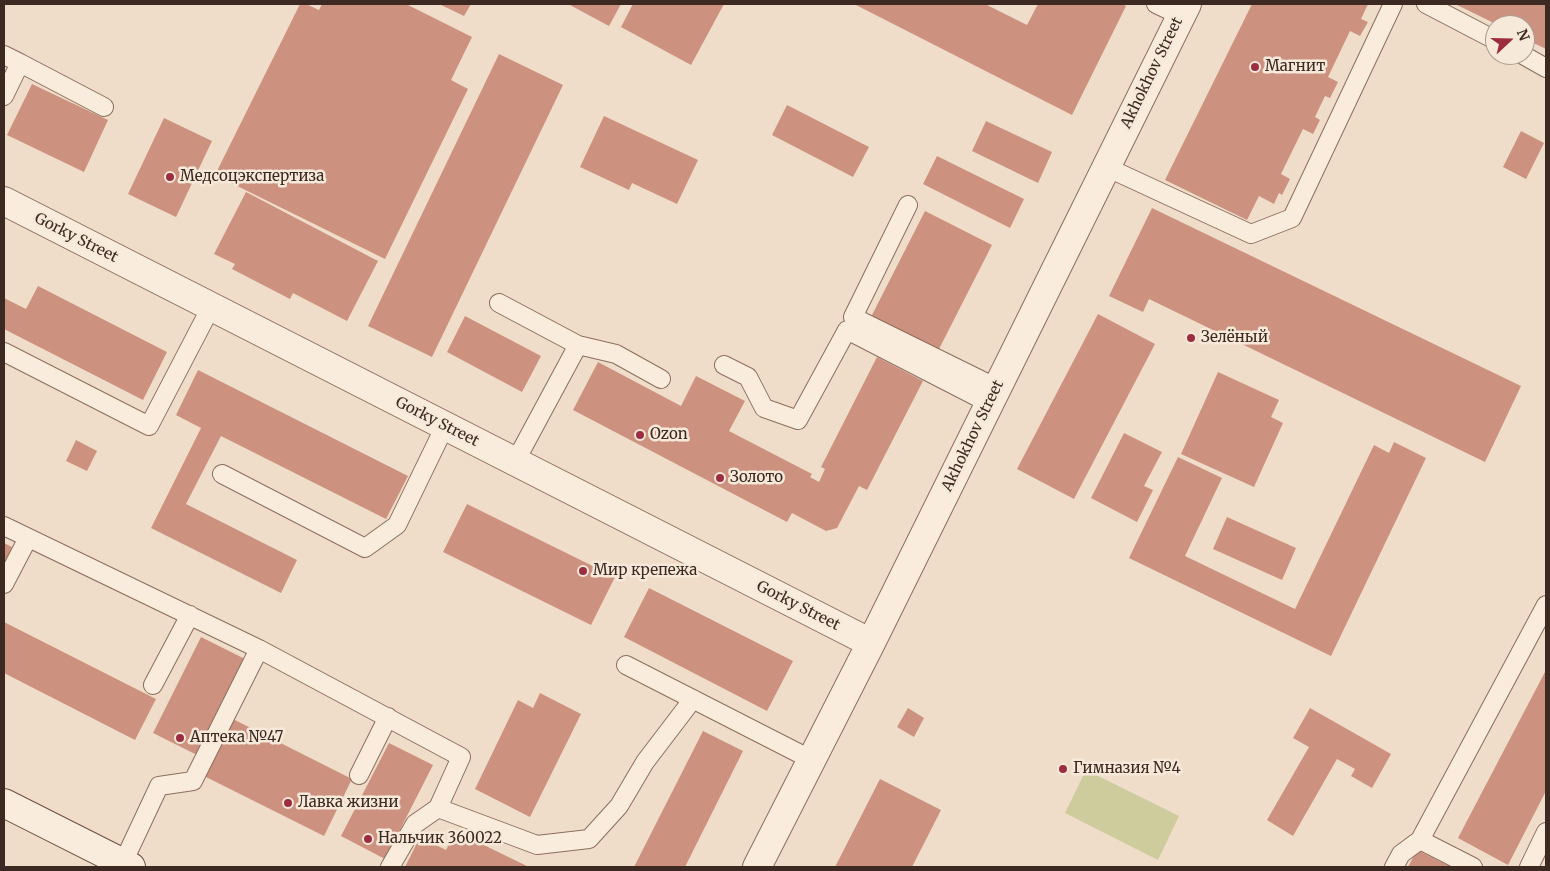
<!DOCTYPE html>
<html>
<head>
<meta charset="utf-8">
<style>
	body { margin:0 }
	#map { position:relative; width:1550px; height:871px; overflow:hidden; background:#efddc9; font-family:Merriweather,serif }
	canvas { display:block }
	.frame { position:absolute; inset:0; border:5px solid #3c2921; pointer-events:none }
	.north { position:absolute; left:1485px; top:15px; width:50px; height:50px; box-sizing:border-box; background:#f6e9d9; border:1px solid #ac9c8f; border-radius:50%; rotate:69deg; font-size:14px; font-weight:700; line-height:20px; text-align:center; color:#3c2921 }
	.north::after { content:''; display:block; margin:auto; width:18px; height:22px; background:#9c2c40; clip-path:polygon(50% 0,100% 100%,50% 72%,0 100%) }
</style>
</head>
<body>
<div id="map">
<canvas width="1550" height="871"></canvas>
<div class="frame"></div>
<div class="north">N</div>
</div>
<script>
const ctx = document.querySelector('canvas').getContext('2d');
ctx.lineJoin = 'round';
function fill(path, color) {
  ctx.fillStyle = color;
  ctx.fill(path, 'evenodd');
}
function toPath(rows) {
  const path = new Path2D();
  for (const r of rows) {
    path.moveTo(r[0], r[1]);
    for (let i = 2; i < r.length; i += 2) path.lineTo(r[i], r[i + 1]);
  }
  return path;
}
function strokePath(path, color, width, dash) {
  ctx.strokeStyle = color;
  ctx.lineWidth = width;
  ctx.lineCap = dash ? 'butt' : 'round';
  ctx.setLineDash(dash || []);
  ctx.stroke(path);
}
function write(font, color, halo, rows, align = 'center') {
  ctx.font = font + ' Merriweather,serif';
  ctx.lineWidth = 5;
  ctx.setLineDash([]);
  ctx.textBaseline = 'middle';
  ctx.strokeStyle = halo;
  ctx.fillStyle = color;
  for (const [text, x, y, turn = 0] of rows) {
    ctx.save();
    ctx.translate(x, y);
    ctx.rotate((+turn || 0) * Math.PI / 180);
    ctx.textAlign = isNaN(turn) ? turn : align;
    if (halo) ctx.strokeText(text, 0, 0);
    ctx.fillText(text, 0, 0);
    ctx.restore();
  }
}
const green = toPath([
	[1086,770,1179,816,1158,860,1065,813]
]);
const building = toPath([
	[300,4,306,4,319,10,322,4,406,4,472,37,451,80,468,89,385,259,215,175],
	[439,4,471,4,464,16],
	[568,4,621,4,609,26],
	[633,4,724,4,691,65,621,27],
	[854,4,985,4,1027,25,1038,4,1122,4,1126,6,1072,115],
	[1252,4,1368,4,1361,19,1368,22,1360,36,1350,31,1328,77,1338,82,1330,98,1325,96,1315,117,1320,120,1313,134,1303,129,1281,174,1290,179,1282,195,1279,193,1274,204,1259,196,1247,220,1165,180],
	[1455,4,1546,4,1546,49,1525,39,1525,25,1498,25],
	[499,54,563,85,432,357,368,326],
	[32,84,108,120,84,172,7,135],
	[787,105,869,147,853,177,772,135],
	[604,116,698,160,677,204,632,183,629,190,580,167],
	[164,118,212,141,176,217,128,194],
	[986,121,1052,152,1038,183,972,151],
	[1521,131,1544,143,1526,179,1503,167],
	[937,156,1024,199,1010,228,923,184],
	[246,192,378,261,347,321,293,293,290,299,232,269,235,264,214,254],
	[1152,208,1521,386,1485,462,1149,299,1143,312,1109,296],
	[925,211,992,245,938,351,871,317],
	[38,286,167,352,143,400,4,329,4,298,26,309],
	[1098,314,1155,344,1074,499,1017,469],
	[465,316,541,356,522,392,447,352],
	[877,357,923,381,867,490,859,486,837,528,826,531,792,513,787,522,573,410,598,362,681,406,696,376,745,401,729,431,812,474,810,477,819,482,825,469,821,467],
	[198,370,408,476,386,519,221,436,186,504,297,560,281,593,151,528,201,428,176,415],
	[1218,372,1279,400,1271,417,1283,423,1254,487,1181,454],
	[1124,433,1162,452,1144,486,1153,490,1137,522,1091,498],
	[76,440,97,451,87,471,66,461],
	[1394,442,1426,458,1331,656,1129,558,1178,457,1222,478,1185,556,1295,609,1374,445,1389,453],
	[467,504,615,577,591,625,443,552],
	[1227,517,1296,548,1282,580,1213,549],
	[4,543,12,547,4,565],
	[649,588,793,661,767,711,624,637],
	[4,622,156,699,135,740,4,673],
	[201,637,247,660,199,756,153,733],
	[1546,670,1546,791,1508,865,1458,838],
	[540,693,581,714,530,817,475,789,518,700,533,708],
	[908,708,924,718,914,737,897,727],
	[1310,708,1391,754,1372,788,1351,776,1355,769,1337,759,1293,836,1267,820,1309,747,1293,738],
	[233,719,352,779,324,836,204,776],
	[703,731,743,751,685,867,634,867],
	[389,743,433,765,385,859,341,836],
	[880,779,941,810,912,867,835,867],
	[456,831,492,849,529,867,405,867,420,837,446,850],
	[1417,850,1451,867,1408,867]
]);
const service = toPath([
	[1156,4,1181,16],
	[1426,4,1495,40],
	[4,55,20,63],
	[1523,55,1546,68],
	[4,96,20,63,104,107],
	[1106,167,1251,234,1292,218,1393,4],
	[908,205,853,317,997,388],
	[499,303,578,345,616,354,661,379],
	[4,352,149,426,211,307],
	[724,365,748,377,764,408,798,420,847,330,989,403],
	[515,462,578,345],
	[222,474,365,548,397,525,445,426],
	[4,526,259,649,461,757,438,808,537,845,589,839,619,806,645,762,693,699],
	[4,584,28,538],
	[626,665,812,760],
	[153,685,190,615],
	[359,775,388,717],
	[121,867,159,786,193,781,259,649],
	[390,867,415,824,438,808],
	[1394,867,1401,854,1420,840],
	[1473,867,1420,840,1546,605],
	[1529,867,1546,832]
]);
const minor = toPath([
	[4,201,871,643],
	[757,867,871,643,1187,4]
]);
const secondary = toPath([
	[4,803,131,867]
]);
const markers = [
	[1255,67,5,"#9c2c40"],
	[170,177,5,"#9c2c40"],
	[1191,338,5,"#9c2c40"],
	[640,435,5,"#9c2c40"],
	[720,478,5,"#9c2c40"],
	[583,571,5,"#9c2c40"],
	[180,738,5,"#9c2c40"],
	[1063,769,5,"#9c2c40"],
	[288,803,5,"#9c2c40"],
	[368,839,5,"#9c2c40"]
];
const poiNames = [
	["Магнит",1265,67],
	["Медсоцэкспертиза",180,177],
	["Зелёный",1201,338],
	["Ozon",650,435],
	["Золото",730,478],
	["Мир крепежа",593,571],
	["Аптека №47",190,738],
	["Гимназия №4",1073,769],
	["Лавка жизни",298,803],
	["Нальчик 360022",378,839]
];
const streetNames = [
	["Akhokhov Street",1152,73,-64],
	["Gorky Street",76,238,27],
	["Gorky Street",437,422,27],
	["Akhokhov Street",973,436,-64],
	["Gorky Street",798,606,27]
];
fill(green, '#cecb9c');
fill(building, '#cd927f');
strokePath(service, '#8c6e5d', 20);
strokePath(minor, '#8c6e5d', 30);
strokePath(secondary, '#6e4f40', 30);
strokePath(service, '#f9ecdd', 18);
strokePath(minor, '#f9ecdd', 28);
strokePath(secondary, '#f9ecdd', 28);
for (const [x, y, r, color] of markers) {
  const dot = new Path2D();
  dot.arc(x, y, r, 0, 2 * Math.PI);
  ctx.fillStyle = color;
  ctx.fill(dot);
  strokePath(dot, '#f6e9d9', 2);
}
write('15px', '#3c2921', '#f6e9d9', poiNames, 'left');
write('15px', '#3c2921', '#f6e9d9', streetNames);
</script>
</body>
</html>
